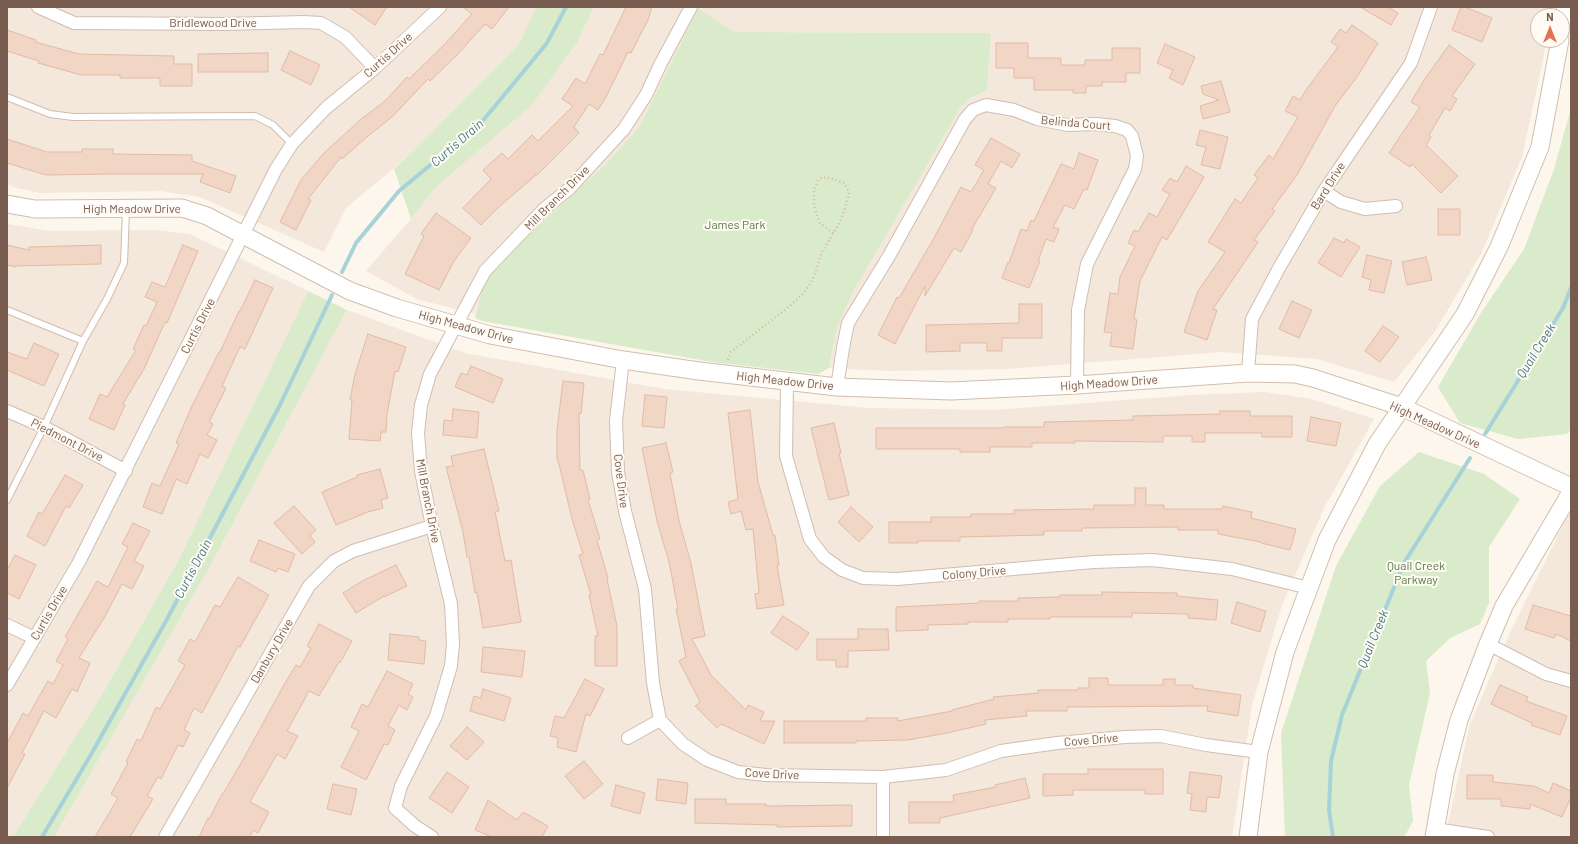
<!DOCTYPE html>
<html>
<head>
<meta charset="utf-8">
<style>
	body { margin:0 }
	#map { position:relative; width:1578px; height:844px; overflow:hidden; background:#fcf6ec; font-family:Barlow,sans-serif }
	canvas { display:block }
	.frame { position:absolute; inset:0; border:8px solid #785c4f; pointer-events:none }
	.north { position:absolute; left:1530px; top:8px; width:40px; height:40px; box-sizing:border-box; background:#fffaf3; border:1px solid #c9bbb1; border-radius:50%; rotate:0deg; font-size:11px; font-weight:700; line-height:16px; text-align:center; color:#785c4f }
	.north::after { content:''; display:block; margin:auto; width:14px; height:18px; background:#e17057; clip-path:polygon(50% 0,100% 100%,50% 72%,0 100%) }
</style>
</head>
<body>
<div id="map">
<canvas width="1578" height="844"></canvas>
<div class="frame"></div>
<div class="north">N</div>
</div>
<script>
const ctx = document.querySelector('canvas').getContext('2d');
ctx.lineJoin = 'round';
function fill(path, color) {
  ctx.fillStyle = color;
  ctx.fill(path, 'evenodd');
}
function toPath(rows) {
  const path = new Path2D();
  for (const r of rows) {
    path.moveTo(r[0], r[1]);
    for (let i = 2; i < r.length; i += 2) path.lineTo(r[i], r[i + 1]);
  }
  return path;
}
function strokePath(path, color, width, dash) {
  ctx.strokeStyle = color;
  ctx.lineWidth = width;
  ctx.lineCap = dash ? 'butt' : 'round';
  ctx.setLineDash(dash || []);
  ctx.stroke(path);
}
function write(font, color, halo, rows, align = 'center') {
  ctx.font = font + ' Barlow,sans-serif';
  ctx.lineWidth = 4;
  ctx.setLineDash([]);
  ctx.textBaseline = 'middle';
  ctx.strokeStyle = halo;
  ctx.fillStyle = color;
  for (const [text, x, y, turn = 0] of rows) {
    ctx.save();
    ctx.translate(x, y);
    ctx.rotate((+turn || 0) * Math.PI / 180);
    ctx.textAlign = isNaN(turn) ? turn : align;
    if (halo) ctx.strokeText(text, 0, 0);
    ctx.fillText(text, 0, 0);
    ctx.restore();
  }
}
const residential = toPath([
	[7,7,536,7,519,44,412,153,346,208,324,252,200,197,160,191,41,193,16,188,7,184],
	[594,7,1549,7,1548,16,1538,16,1538,40,1546,40,1543,60,1522,157,1481,254,1434,333,1394,382,1317,359,1222,352,1006,369,893,371,829,368,837,327,853,292,961,107,969,99,987,90,991,33,734,32,698,8,640,126,607,163,557,209,529,232,482,288,475,314,417,299,366,271,411,219,435,188,532,105,577,43],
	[7,224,51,231,154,230,190,234,308,291,178,561,104,691,13,837,7,837],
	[347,310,465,353,664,389,868,408,995,410,1192,395,1265,392,1312,399,1374,419,1324,508,1282,605,1252,705,1232,837,54,837,209,568],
	[1569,513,1571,514,1571,837,1445,837,1470,724,1509,635]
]);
const green = toPath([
	[536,7,594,7,577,43,532,105,435,188,411,219,394,169,412,153,519,44],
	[698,8,734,32,991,33,987,90,969,99,961,107,853,292,837,327,829,368,818,374,712,362,482,321,475,318,482,288,498,265,529,232,557,209,607,163,640,126],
	[1571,108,1571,429,1567,434,1518,439,1460,423,1438,387,1481,313,1524,249,1554,169],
	[308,291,347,310,209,568,54,837,13,837,104,691,178,561],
	[1419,452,1484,474,1520,499,1489,547,1489,603,1480,624,1450,638,1426,661,1430,693,1409,785,1413,821,1404,837,1285,837,1281,733,1336,566,1380,486]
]);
const stream = toPath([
	[342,272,356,243,399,191,481,123,547,43,566,7],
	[1485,434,1563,308,1571,288],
	[42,837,89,758,166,621,280,405,332,295],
	[1333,837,1329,810,1331,761,1342,715,1404,563,1470,458]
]);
const building = toPath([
	[349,7,387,7,375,25,349,7],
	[463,7,509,7,492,29,485,24,458,54,430,81,428,79,392,117,368,136,342,159,341,157,308,199,311,200,296,230,280,222,301,180,324,153,360,120,386,100,407,77,409,79,443,46,472,14,463,7],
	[626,7,652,7,648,20,631,53,628,52,606,97,598,110,589,104,574,127,579,133,537,175,536,175,501,205,481,225,463,208,491,179,483,170,502,153,508,159,532,135,538,141,573,106,562,99,576,78,585,84,600,54,603,55,626,7],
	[1360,7,1388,7,1398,13,1391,25,1360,7],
	[1461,7,1465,7,1492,18,1482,42,1452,30,1461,7],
	[1352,25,1378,43,1357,77,1335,106,1297,175,1272,209,1275,211,1254,240,1258,242,1213,309,1217,310,1207,340,1184,332,1198,291,1225,252,1208,242,1235,199,1241,203,1258,178,1254,175,1269,155,1273,159,1298,117,1285,111,1293,96,1300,100,1306,90,1338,47,1331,42,1340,29,1346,33,1352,25],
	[7,30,36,40,35,42,79,54,174,56,174,64,192,64,192,86,160,86,160,78,120,78,120,75,81,75,38,63,39,61,7,51,7,30],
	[996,43,1028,43,1028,58,1061,58,1061,65,1085,65,1085,60,1112,60,1112,48,1140,48,1140,73,1126,73,1126,82,1102,82,1102,86,1086,86,1086,93,1073,93,1073,90,1034,90,1034,78,1014,78,1014,68,996,68,996,43],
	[1165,44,1195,57,1183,85,1169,78,1173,70,1157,63,1165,44],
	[1449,45,1475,64,1452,96,1457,99,1450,111,1445,108,1429,135,1431,137,1426,145,1458,176,1441,193,1412,164,1410,167,1389,153,1420,107,1411,102,1424,80,1449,45],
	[290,51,320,65,311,85,281,70,290,51],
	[268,53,268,72,198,72,198,54,268,53],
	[1221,81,1230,112,1203,119,1200,106,1219,100,1203,94,1201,86,1221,81],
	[1200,130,1228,137,1220,169,1201,165,1206,147,1196,145,1200,130],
	[991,138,1020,154,1012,168,1001,161,988,184,996,188,972,229,973,230,961,252,954,248,925,296,925,286,895,344,878,335,897,297,899,298,934,238,961,187,971,192,984,170,975,165,991,138],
	[7,139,47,152,82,152,82,149,113,149,113,154,192,155,192,161,236,176,230,193,200,182,203,174,113,174,46,175,7,163,7,139],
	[1079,153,1098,160,1087,190,1084,189,1074,209,1065,205,1053,227,1059,229,1054,242,1046,239,1038,261,1040,261,1029,288,1002,278,1008,262,1009,263,1021,229,1027,231,1031,220,1034,221,1061,164,1074,169,1079,153],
	[1186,166,1204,177,1167,240,1162,237,1140,281,1134,319,1137,320,1133,349,1110,346,1112,333,1104,332,1110,293,1118,294,1120,277,1135,246,1128,243,1134,230,1138,232,1149,213,1157,217,1170,194,1162,190,1170,178,1177,182,1186,166],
	[1438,209,1460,209,1460,235,1438,235,1438,209],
	[436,213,471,238,454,261,439,290,405,274,424,236,421,234,436,213],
	[1334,238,1344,243,1346,239,1360,247,1341,277,1318,263,1334,238],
	[7,245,29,250,29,247,101,245,101,264,16,266,16,267,7,265,7,245],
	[183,245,198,251,167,323,165,322,144,369,123,404,125,405,114,430,89,419,100,394,107,397,136,350,133,349,144,325,146,326,157,302,145,297,152,282,165,287,183,245],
	[1367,255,1392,261,1384,293,1369,290,1371,280,1362,277,1367,255],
	[1426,257,1432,280,1407,285,1402,262,1426,257],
	[255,280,273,288,245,349,240,347,222,386,226,388,209,422,213,424,207,435,217,440,208,458,200,454,187,484,176,479,162,514,143,507,152,483,160,486,179,444,176,443,191,408,219,352,220,352,239,311,240,311,255,280],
	[1292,301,1312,310,1299,338,1279,329,1292,301],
	[1019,304,1042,304,1042,338,1002,338,1002,351,987,351,987,343,960,343,960,351,926,352,926,325,1019,323,1019,304],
	[1383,326,1399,337,1380,362,1365,351,1383,326],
	[368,334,406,347,398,372,395,371,387,414,386,432,381,432,380,441,349,439,352,400,350,400,355,374,368,334],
	[34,343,59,354,44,386,7,370,7,352,27,359,34,343],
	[471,366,503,379,493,403,455,387,461,373,467,375,471,366],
	[563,381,584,383,581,414,579,413,580,470,583,470,590,499,588,500,600,539,597,540,608,578,607,579,617,626,617,666,595,666,595,636,598,636,589,595,591,595,579,555,583,554,572,519,558,460,557,460,557,430,563,381],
	[645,395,667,397,664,428,642,426,645,395],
	[453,409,479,412,477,438,443,435,444,420,452,421,453,409],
	[750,410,758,482,773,535,775,535,779,565,777,565,784,605,757,609,755,594,759,593,753,529,746,530,741,511,731,514,728,502,738,499,728,413,750,410],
	[1220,411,1250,411,1250,416,1292,416,1292,437,1262,437,1262,433,1205,433,1205,442,1192,442,1192,436,1163,436,1163,442,1075,441,1075,443,1032,443,1032,447,990,447,990,452,960,452,960,449,876,449,876,428,1003,428,1003,427,1044,427,1044,422,1133,420,1133,416,1220,414,1220,411],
	[1311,417,1341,423,1336,446,1307,441,1311,417],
	[834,423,841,453,839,453,849,495,829,500,811,428,834,423],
	[666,443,673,472,670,473,679,521,691,563,705,636,692,639,711,675,746,710,748,705,764,712,760,721,775,721,764,744,721,724,717,728,695,706,700,702,679,661,686,657,676,609,678,609,669,562,657,521,642,448,666,443],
	[484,449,499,511,495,512,505,561,511,560,521,622,483,628,477,592,475,593,469,557,467,557,463,532,446,467,453,466,451,456,484,449],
	[380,469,388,498,381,500,383,508,368,512,336,525,322,492,357,477,357,475,380,469],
	[65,475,83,485,69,508,66,506,45,546,27,536,39,512,42,514,65,475],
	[1135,488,1146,488,1146,505,1164,505,1164,509,1222,509,1223,506,1252,512,1251,518,1296,529,1290,550,1261,543,1261,542,1218,534,1218,530,1178,530,1178,527,1082,528,1082,531,1044,531,1044,535,960,537,960,541,918,541,918,543,889,543,889,522,931,522,931,517,971,517,971,514,1014,514,1014,510,1094,509,1094,505,1135,505,1135,488],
	[294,506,316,530,310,536,315,542,302,554,274,523,294,506],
	[851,507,873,527,859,542,838,522,851,507],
	[133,523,150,531,134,561,144,566,132,589,122,584,104,618,79,658,90,663,77,692,72,689,56,718,44,711,22,753,25,754,7,788,7,743,23,713,28,716,48,681,53,684,63,665,56,661,68,639,65,637,97,581,108,587,128,547,122,544,133,523],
	[259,540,295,554,288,572,278,568,276,572,250,561,259,540],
	[15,555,36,565,19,599,7,593,7,570,15,555],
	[396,565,407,586,384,597,384,596,356,613,343,593,362,581,396,565],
	[238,577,269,595,240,647,238,646,202,713,194,708,184,730,190,733,183,747,178,745,161,779,158,777,147,796,153,799,130,837,95,837,118,798,111,794,128,763,126,762,137,739,141,741,156,707,160,709,185,665,178,661,190,639,195,642,215,605,220,607,238,577],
	[1102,592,1177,593,1177,596,1218,600,1216,620,1188,618,1188,614,1132,613,1132,617,1050,617,1050,619,1008,619,1008,622,968,622,968,624,928,625,928,630,896,631,896,607,979,603,979,601,1018,601,1018,598,1060,597,1060,595,1102,595,1102,592],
	[1237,602,1266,611,1260,632,1231,623,1237,602],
	[1533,605,1571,616,1571,641,1556,634,1554,638,1525,629,1533,605],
	[783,616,809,633,797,650,771,633,783,616],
	[319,624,352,641,340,663,339,662,319,696,309,691,287,731,298,736,285,759,277,754,250,802,269,812,258,833,253,830,250,837,199,837,208,818,209,819,222,794,223,794,245,756,285,683,296,665,300,667,311,648,307,646,319,624],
	[858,629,888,629,889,650,848,651,848,667,836,667,836,660,817,660,817,639,858,639,858,629],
	[390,634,419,637,419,640,426,641,424,664,388,660,390,634],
	[483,647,525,651,522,677,481,672,483,647],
	[387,671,413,684,408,694,413,697,407,710,399,705,388,726,395,730,388,745,384,744,366,780,341,767,359,731,351,727,362,704,368,707,387,671],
	[1089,678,1108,678,1108,685,1163,685,1163,679,1175,679,1175,685,1193,685,1193,688,1241,695,1238,716,1207,711,1208,706,1067,707,1067,711,1026,711,1027,716,985,720,986,724,947,733,908,740,856,741,856,743,784,743,784,721,866,721,866,718,898,718,898,721,952,711,952,710,994,699,993,697,1038,693,1038,690,1078,690,1078,688,1089,688,1089,678],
	[585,679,604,689,590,716,586,714,576,752,557,747,558,738,550,736,555,716,564,718,585,679],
	[1500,685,1528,697,1526,701,1567,716,1560,735,1531,725,1532,723,1491,704,1500,685],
	[483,689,511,698,504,721,470,711,474,696,481,698,483,689],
	[467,727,484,742,467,760,450,746,467,727],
	[584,761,603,784,584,799,565,776,584,761],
	[1088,769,1163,769,1163,794,1145,794,1145,790,1073,790,1073,795,1043,796,1043,774,1088,774,1088,769],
	[447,772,469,787,452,813,429,798,447,772],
	[1190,772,1222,776,1219,798,1207,797,1206,812,1190,810,1192,794,1187,793,1190,772],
	[1467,775,1493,775,1493,782,1534,786,1549,793,1553,783,1571,791,1571,797,1562,817,1530,804,1530,809,1501,806,1501,799,1467,799,1467,775],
	[1025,778,1030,798,940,818,940,823,909,823,909,802,954,802,953,795,996,787,995,785,1025,778],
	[658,779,688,783,686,804,656,800,658,779],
	[333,784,357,789,351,815,327,809,333,784],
	[616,785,645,793,640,814,611,806,616,785],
	[695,799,726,799,726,804,766,804,766,806,852,805,852,826,777,827,777,825,695,823,695,799],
	[488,800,517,820,523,812,548,826,542,837,492,837,475,830,488,800]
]);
const path = toPath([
	[728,360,731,352,786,309,803,294,813,279,822,252,839,224,844,212,849,193,847,188,844,183,826,177,821,178,818,180,814,189,814,206,820,223,833,233]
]);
const lane = toPath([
	[7,97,50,114,73,117,255,116,273,125,292,144],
	[7,310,83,341,107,299,124,263,126,210],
	[7,500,44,427,83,341]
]);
const street = toPath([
	[38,7,74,23,224,24,304,22,321,23,345,37,375,68],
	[1324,191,1341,202,1365,209,1396,206],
	[623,360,616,421,618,472,625,511,645,589,653,683,660,720,683,744,707,760,738,772,766,775,883,777,946,770,1001,751,1057,743,1125,737,1161,736,1206,745,1259,752],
	[1248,373,1252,319,1279,268,1324,191,1411,63,1431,7],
	[787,382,786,456,810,539,824,557,842,570,863,578,897,579,1094,562,1152,560,1232,569,1309,588],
	[837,387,843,348,848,323,889,256,965,119,973,110,986,105,1014,110,1037,119,1068,125,1096,124,1115,126,1127,130,1132,136,1137,156,1135,169,1087,264,1078,310,1077,385],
	[7,411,44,427,126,471],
	[7,625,34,638],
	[1488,644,1546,674,1571,681],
	[7,685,79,562,276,169,292,144,326,108,375,68,440,7],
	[628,738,660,720],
	[883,777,883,837],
	[1435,829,1488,837],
	[165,837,309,586,334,561,353,551,432,526],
	[432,837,415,826,395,808,401,786,436,716,451,666,453,644,451,604,432,526,421,471,418,433,421,405,430,374,485,271,544,209,570,188,624,129,646,95,661,63,691,7]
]);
const secondary = toPath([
	[1562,27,1566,7],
	[7,204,35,209,182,208,207,216,350,291,397,308,490,335,623,360,699,371,837,387,951,391,1077,385,1248,373,1295,374,1313,378,1402,407,1571,487],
	[1248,837,1259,752,1285,652,1327,540,1377,444,1465,314,1499,247,1540,147,1560,40],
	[1434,837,1445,774,1459,720,1488,644,1504,606,1571,492]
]);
const streetNames = [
	["Bridlewood Drive",213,23],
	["Curtis Drive",388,55,-42],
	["Belinda Court",1076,123,5],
	["Bard Drive",1328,186,-58],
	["Mill Branch Drive",557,198,-45],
	["High Meadow Drive",132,209],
	["Curtis Drive",198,326,-63],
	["High Meadow Drive",466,327,15],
	["High Meadow Drive",785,381,6],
	["High Meadow Drive",1109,383,-4],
	["High Meadow Drive",1435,425,24],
	["Piedmont Drive",67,440,27],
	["Cove Drive",621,481,83],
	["Mill Branch Drive",428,501,79],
	["Colony Drive",974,573,-5],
	["Curtis Drive",49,613,-60],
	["Danbury Drive",272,651,-60],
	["Cove Drive",1091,740,-5],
	["Cove Drive",772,774,3]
];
const parkNames = [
	["James Park",735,225],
	["Quail Creek",1416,566],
	["Parkway",1416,580]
];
const waterNames = [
	["Curtis Drain",457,143,-41],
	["Quail Creek",1536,351,-58],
	["Curtis Drain",193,569,-62],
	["Quail Creek",1373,639,-68]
];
fill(residential, '#f4e7db');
fill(green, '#d9ebca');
strokePath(stream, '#a7d2d8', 4);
fill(building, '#f1d5c5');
strokePath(building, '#e3bba5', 1);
strokePath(lane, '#cfbeb1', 8);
strokePath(street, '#cfbeb1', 14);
strokePath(secondary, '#d2beaf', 19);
strokePath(path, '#d7b8a7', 2.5, [1, 3]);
strokePath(lane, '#fff', 6);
strokePath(street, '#fff', 12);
strokePath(secondary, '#fff', 17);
write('12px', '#785c4f', '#fffaf3', streetNames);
write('12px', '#597d46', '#fffaf3', parkNames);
write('italic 13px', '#457b83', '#fffaf3', waterNames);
</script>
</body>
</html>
